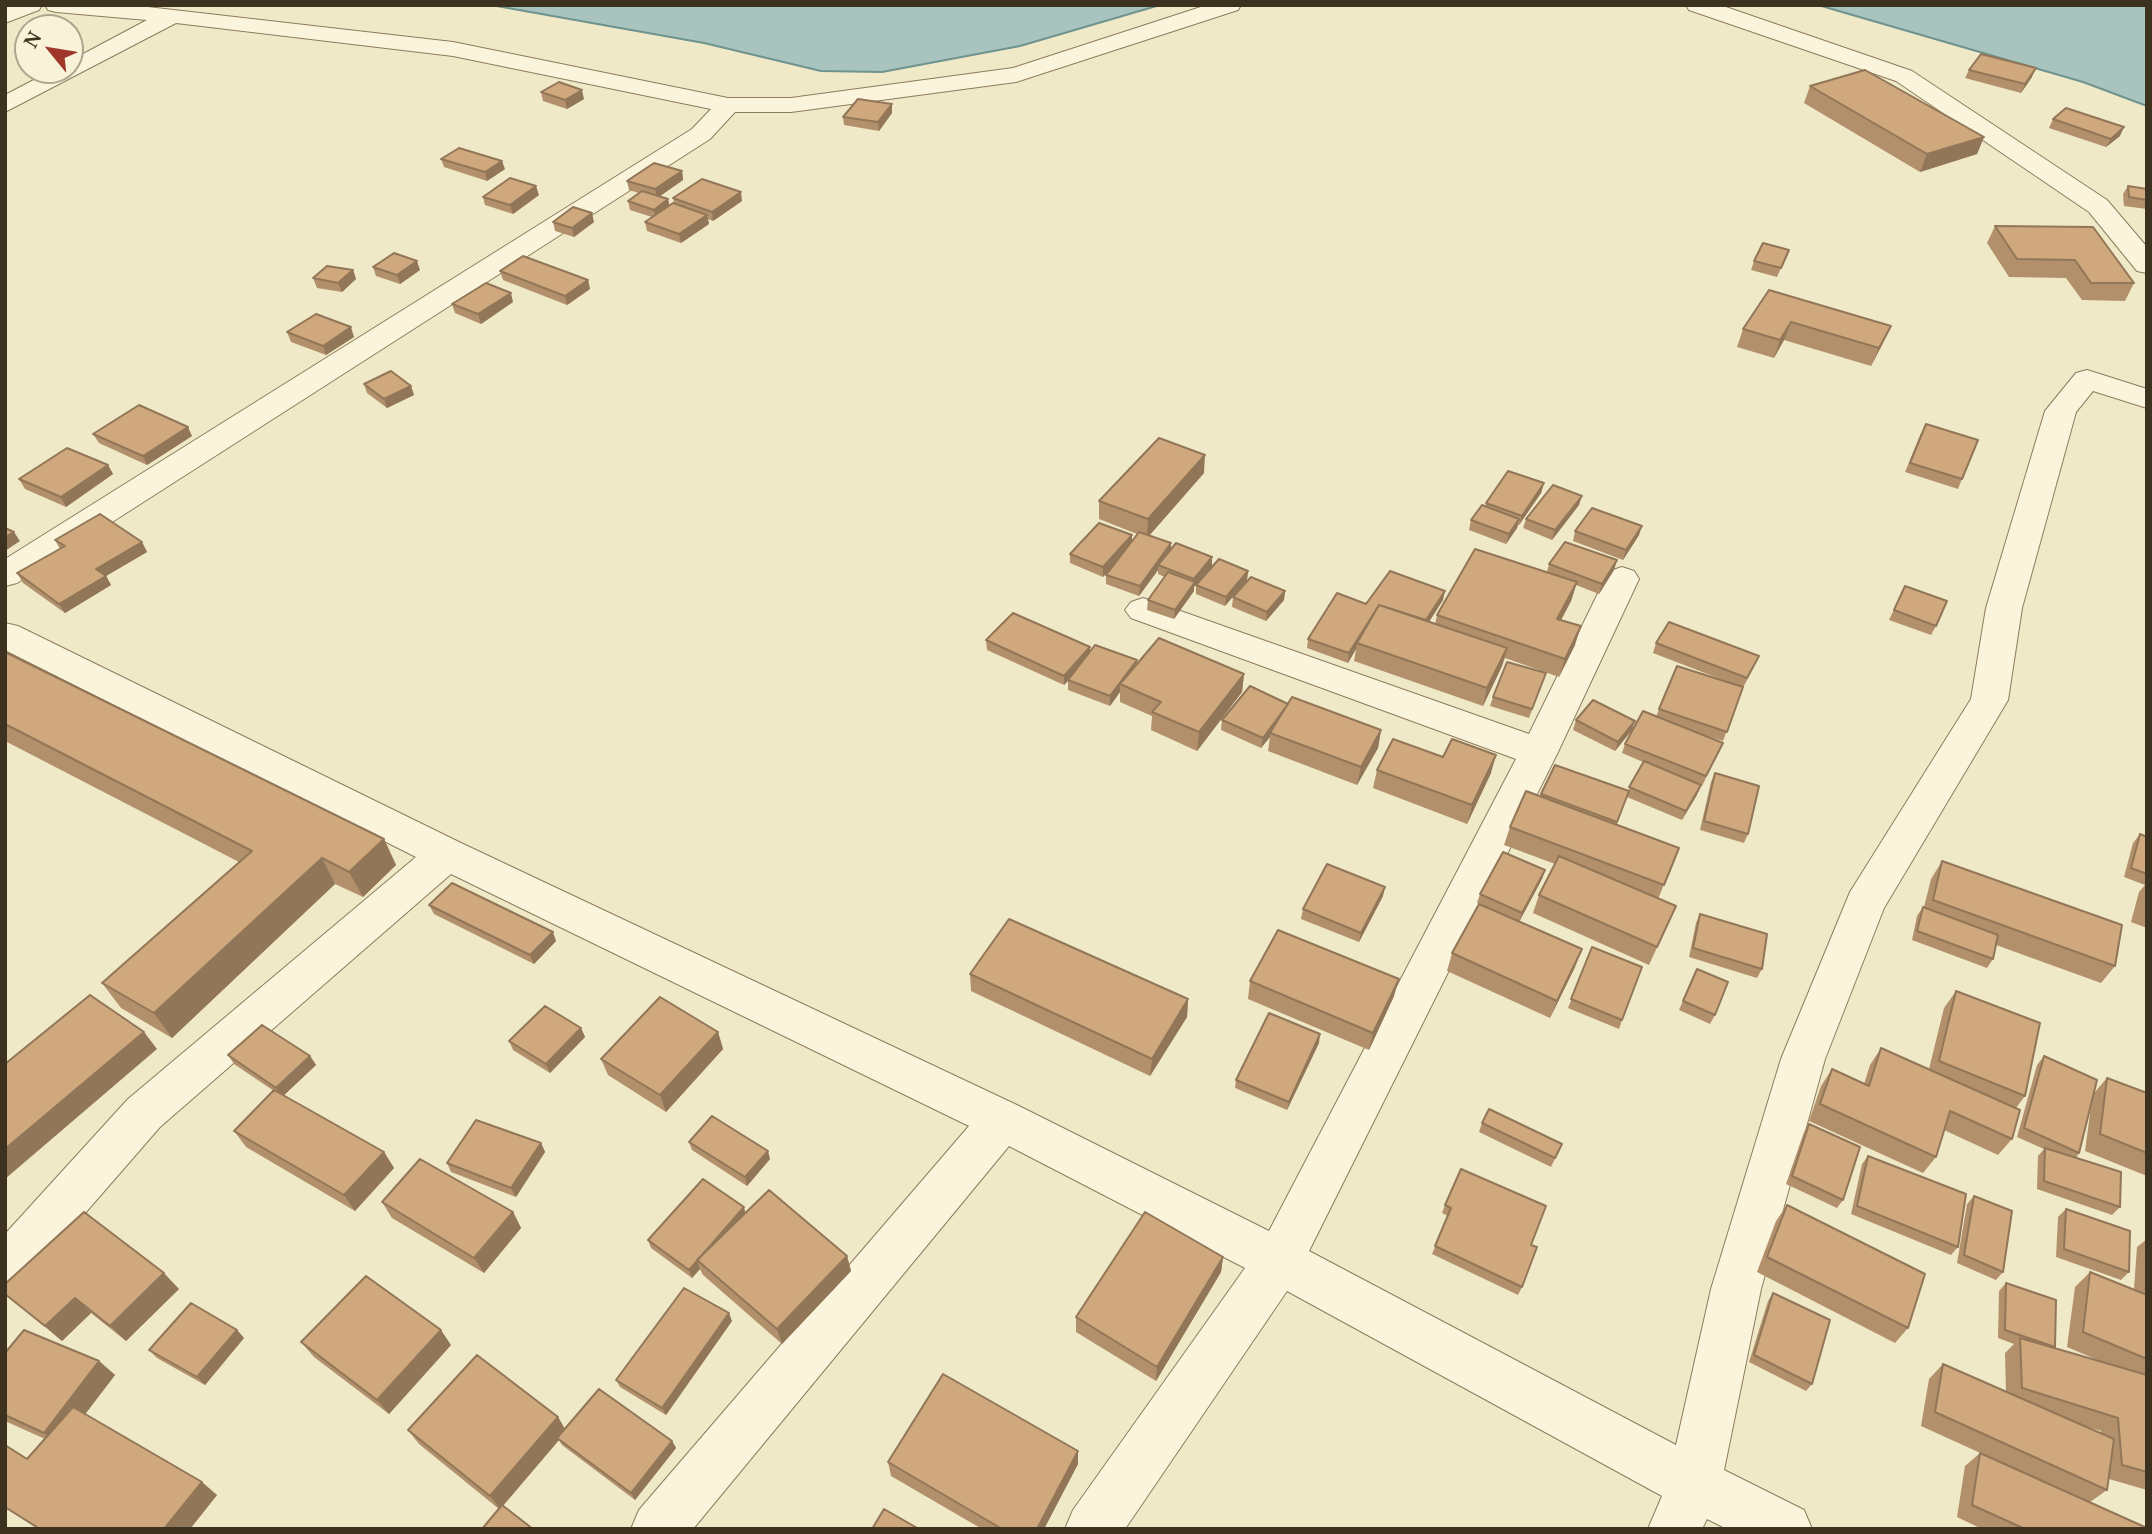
<!DOCTYPE html>
<html>
<head>
<meta charset="utf-8">
<style>
	body { margin:0 }
	#map { position:relative; width:2152px; height:1534px; overflow:hidden; background:#f0e9c8; font-family:"Noto Serif",serif }
	canvas { display:block }
	.frame { position:absolute; inset:0; border:7px solid #3d3120; pointer-events:none }
	.north { position:absolute; left:14px; top:14px; width:70px; height:70px; box-sizing:border-box; background:#f7f2d8; border:2px solid #ada58e; border-radius:50%; rotate:300deg; font-size:19px; font-weight:700; line-height:28px; text-align:center; color:#3d3120 }
	.north::after { content:''; display:block; margin:auto; width:24px; height:32px; background:#9f3629; clip-path:polygon(50% 0,100% 100%,50% 72%,0 100%) }
</style>
</head>
<body>
<div id="map">
<canvas width="2152" height="1534"></canvas>
<div class="frame"></div>
<div class="north">N</div>
</div>
<script>
const ctx = document.querySelector('canvas').getContext('2d');
ctx.lineJoin = 'round';
function fill(path, color) {
  ctx.fillStyle = color;
  ctx.fill(path, 'evenodd');
}
function toPath(rows) {
  const path = new Path2D();
  for (const r of rows) {
    path.moveTo(r[0], r[1]);
    for (let i = 2; i < r.length; i += 2) path.lineTo(r[i], r[i + 1]);
  }
  return path;
}
function strokePath(path, color, width, dash) {
  ctx.strokeStyle = color;
  ctx.lineWidth = width;
  ctx.lineCap = dash ? 'butt' : 'round';
  ctx.setLineDash(dash || []);
  ctx.stroke(path);
}
const water = toPath([
	[491,5,1160,5,1020,46,882,72,821,71,704,43,491,5],
	[1818,5,2147,5,2147,106,2083,82,1818,5]
]);
const street = toPath([
	[11,5,42,5,39,10,5,23,5,8,11,5],
	[45,5,130,5,453,42,728,98,791,98,1013,68,1207,5,1241,5,1238,10,1016,82,791,112,735,112,710,139,17,583,5,586,5,559,692,129,711,109,453,56,176,23,5,112,5,95,53,70,70,70,70,61,147,20,56,12,48,10,45,5],
	[1686,5,1720,5,1912,71,2107,200,2147,247,2147,273,2137,271,2089,212,1896,81,1689,10,1686,5],
	[2087,370,2147,389,2147,408,2093,391,2076,412,2022,608,2008,700,1884,908,1825,1059,1761,1289,1724,1470,1804,1510,1812,1529,1727,1529,1707,1519,1702,1529,1648,1529,1662,1496,1287,1291,1125,1529,1065,1529,1073,1510,1245,1268,1009,1146,693,1529,631,1529,639,1510,969,1126,451,874,160,1127,40,1265,22,1289,5,1296,5,1234,128,1099,416,857,5,650,5,623,18,626,461,843,1019,1106,1269,1231,1516,759,1131,618,1125,610,1131,602,1143,598,1155,602,1529,734,1605,579,1610,571,1622,567,1634,571,1639,579,1558,752,1309,1251,1676,1445,1711,1289,1781,1059,1850,892,1971,699,1986,608,2045,411,2076,373,2087,370]
]);
const wall = toPath([
	[1969,70,2032,77,2021,93,1965,78],
	[1810,86,1984,137,1977,154,1920,172,1804,103],
	[541,92,584,99,567,109,543,101],
	[892,104,892,113,879,131,844,125,843,117],
	[2053,119,2120,136,2106,147,2049,128],
	[441,159,505,169,487,181,444,167],
	[682,171,683,180,659,197,668,199,669,206,674,203,673,198,742,201,713,221,708,219,709,224,681,243,647,231,645,222,652,217,630,210,628,201,639,193,629,190,627,181],
	[2128,186,2147,189,2147,209,2124,206,2123,194],
	[539,195,513,214,485,205,483,197],
	[553,222,594,222,574,237,555,231],
	[1995,226,2134,283,2125,301,2082,300,2066,278,2009,277,1987,243],
	[1789,250,1777,277,1751,270,1754,261],
	[373,267,420,270,400,284,376,276],
	[353,270,356,279,342,292,317,288,313,278],
	[500,271,588,280,590,289,567,305,503,280],
	[1769,290,1883,343,1871,366,1784,340,1774,358,1737,347,1743,329],
	[513,302,481,324,455,313,452,304],
	[287,332,354,337,326,355,291,342],
	[364,384,411,386,414,395,387,408,367,393],
	[1921,433,1962,479,1958,489,1905,472],
	[93,434,192,436,147,465,99,443],
	[108,465,113,474,66,507,25,489,19,479],
	[1204,473,1149,536,1171,543,1171,550,1212,557,1212,566,1194,587,1194,591,1174,619,1147,610,1148,600,1165,577,1158,574,1158,570,1139,596,1106,584,1106,575,1116,562,1103,577,1070,563,1070,554,1132,541,1137,534,1099,519,1099,501],
	[1544,483,1541,493,1519,525,1518,525,1517,528,1506,544,1469,530,1471,520,1485,507,1486,503],
	[1579,505,1552,540,1523,528,1526,519],
	[1575,531,1639,535,1623,560,1573,541],
	[55,540,142,542,147,552,106,576,111,585,65,613,23,583,17,573,60,549],
	[1617,560,1614,570,1599,594,1576,585,1571,601,1561,620,1575,645,1559,677,1505,658,1502,666,1483,706,1354,661,1356,649,1348,663,1307,648,1308,639,1366,604,1443,600,1429,622,1435,624,1437,615,1547,572,1549,564],
	[1248,571,1247,580,1225,606,1196,594,1196,585],
	[1905,586,1936,626,1931,635,1889,620],
	[1285,591,1284,600,1266,621,1232,607,1233,597],
	[986,640,1090,647,1090,652,1137,660,1137,664,1244,674,1242,692,1197,751,1151,730,1152,716,1120,702,1120,692,1110,706,1068,690,1068,681,1064,685,987,650],
	[1656,643,1759,656,1743,688,1723,741,1694,732,1723,743,1702,786,1695,783,1701,785,1682,820,1627,797,1617,824,1679,848,1658,899,1676,906,1649,965,1533,913,1539,895,1555,864,1504,845,1510,827,1540,796,1555,765,1628,791,1643,762,1622,753,1625,744,1656,717,1659,709,1736,685,1653,653],
	[5,652,384,839,396,865,363,897,335,884,172,1038,121,1008,102,983,239,862,5,741],
	[1546,673,1529,718,1490,706,1493,697],
	[1222,720,1381,730,1378,748,1357,785,1268,751,1270,737,1261,748,1221,730],
	[1576,720,1632,730,1615,751,1573,730],
	[1443,757,1491,773,1467,824,1373,788,1377,770],
	[1715,773,1748,834,1744,843,1700,830,1711,782],
	[2140,834,2147,837,2147,928,2131,922,2139,892,2145,885,2124,877,2133,843],
	[1942,861,2115,966,2101,983,1996,945,1993,959,1987,968,1912,940,1917,916,1923,907,1924,907,1931,879],
	[1545,870,1542,879,1519,922,1575,967,1550,1018,1447,971,1452,953,1479,904,1477,903,1480,894],
	[1383,896,1359,942,1301,919,1303,909],
	[429,905,556,941,534,964,434,914],
	[1700,914,1762,969,1757,978,1689,957,1696,923],
	[1592,947,1622,1020,1619,1029,1568,1008],
	[1697,969,1715,1015,1710,1024,1679,1010],
	[970,974,1188,999,1187,1017,1150,1076,971,991],
	[1250,981,1394,996,1369,1050,1248,999],
	[1956,991,2025,1096,2016,1108,2012,1139,1998,1155,1944,1130,1936,1157,1923,1173,1809,1121,1821,1086,1832,1069,1864,1084,1870,1065,1881,1048,1929,1069,1944,1008],
	[581,1028,585,1037,550,1073,513,1050,509,1041],
	[718,1032,723,1049,666,1112,608,1075,601,1059],
	[1319,1043,1287,1110,1235,1088,1236,1080],
	[228,1055,310,1056,316,1065,283,1096,384,1152,394,1168,355,1211,246,1147,234,1131,274,1091,234,1064],
	[2044,1056,2094,1093,2107,1078,2147,1093,2147,1176,2085,1151,2091,1106,2079,1153,2076,1158,2120,1207,2112,1215,2037,1189,2038,1156,2044,1149,2017,1137,2037,1065],
	[1482,1123,1562,1144,1551,1167,1479,1132],
	[1809,1124,1843,1200,1837,1208,1786,1184,1804,1132],
	[689,1142,770,1159,747,1186,692,1150],
	[541,1143,545,1152,516,1197,451,1172,447,1163],
	[1868,1156,1958,1247,1951,1255,1851,1214,1862,1164],
	[1974,1196,2003,1272,1996,1280,1957,1263,1967,1204],
	[382,1202,513,1212,521,1228,484,1273,392,1218],
	[1445,1205,1531,1245,1522,1287,1518,1295,1432,1254,1448,1216,1442,1213],
	[1787,1205,1908,1328,1895,1343,1757,1272,1776,1221],
	[2066,1209,2129,1272,2121,1280,2056,1257,2058,1217],
	[746,1213,847,1256,851,1271,782,1344,703,1275,700,1269,692,1278,651,1248,648,1240],
	[2147,1239,2147,1490,2109,1479,2107,1490,2090,1502,2147,1529,1982,1529,1957,1517,1965,1466,1980,1453,2009,1466,1921,1426,1929,1379,1943,1364,2006,1392,2005,1353,2014,1344,1998,1338,1999,1291,2006,1283,2055,1347,2054,1348,2107,1364,2067,1347,2075,1287,2090,1272,2134,1289,2137,1247],
	[2085,1426,2101,1431,2101,1434],
	[1223,1257,1221,1272,1156,1381,1076,1332,1076,1317],
	[179,1289,126,1341,91,1313,62,1341,5,1294],
	[1773,1293,1812,1384,1806,1391,1749,1362,1768,1301],
	[732,1321,666,1415,620,1387,616,1380],
	[237,1330,244,1338,205,1385,157,1358,149,1350],
	[301,1342,451,1345,389,1414,314,1357],
	[5,1353,99,1361,115,1375,85,1414,217,1495,190,1529,38,1529,5,1508,5,1445,27,1459,45,1439,5,1421],
	[558,1417,565,1429,672,1441,676,1448,635,1500,562,1445,559,1440,503,1506,499,1509,419,1444,408,1430],
	[888,1462,1078,1464,1044,1529,982,1529,891,1476]
]);
const shadedWall = toPath([
	[2036,68,2032,77,2021,93,2025,84],
	[582,90,584,99,567,109,565,100],
	[892,104,892,113,879,131,878,122],
	[2124,127,2120,136,2106,147,2111,139],
	[1984,137,1977,154,1920,172,1927,154],
	[502,161,505,169,487,181,485,172],
	[682,171,683,180,657,198,655,189],
	[536,186,539,195,513,214,510,205],
	[741,192,742,201,713,221,712,212],
	[668,199,670,208,656,219,654,210],
	[592,213,594,222,574,237,572,228],
	[707,215,709,224,681,243,679,234],
	[417,261,420,270,400,284,397,275],
	[353,270,356,279,342,292,338,283],
	[588,280,590,289,567,305,565,296],
	[511,293,513,302,481,324,478,314],
	[1791,322,1784,340,1774,358,1780,340],
	[1891,326,1883,343,1871,366,1879,348],
	[351,327,354,337,326,355,323,346],
	[411,386,414,395,387,408,384,399],
	[188,427,192,436,147,465,143,456],
	[1205,455,1204,473,1147,538,1148,519],
	[108,465,113,474,66,507,61,497],
	[1544,483,1541,493,1519,525,1522,516],
	[1582,496,1579,505,1552,540,1555,530],
	[1519,519,1517,528,1506,544,1509,534],
	[1642,526,1639,535,1623,560,1626,550],
	[14,532,20,541,5,551,5,537],
	[1132,535,1132,544,1103,577,1103,567],
	[142,542,147,552,106,576,111,585,65,613,59,604,96,569],
	[1171,543,1171,553,1158,565,1158,570,1139,596,1140,586],
	[1212,557,1212,566,1194,587,1194,591,1174,619,1175,610,1194,583,1194,579],
	[1617,560,1614,570,1599,594,1602,584],
	[1248,571,1247,580,1225,606,1226,597],
	[1577,582,1571,601,1552,637,1557,619],
	[1285,591,1284,600,1266,621,1267,612],
	[1445,591,1443,600,1421,634,1423,624],
	[1377,606,1357,643,1356,649,1348,663,1349,653],
	[1581,626,1575,645,1559,677,1565,659],
	[1090,647,1090,657,1064,685,1064,676],
	[1507,648,1502,666,1483,706,1487,688],
	[1137,660,1136,670,1120,684,1120,692,1110,706,1110,696],
	[1244,674,1242,692,1197,751,1199,732],
	[1289,704,1270,733,1270,737,1261,748,1263,738],
	[1635,721,1632,730,1615,751,1618,742],
	[1381,730,1378,748,1357,785,1361,767],
	[1496,755,1491,773,1467,824,1472,805],
	[1701,785,1697,795,1682,820,1686,811],
	[384,839,396,865,363,897,349,872],
	[322,858,335,884,172,1038,154,1013],
	[1545,870,1542,879,1519,922,1522,913],
	[1385,887,1383,896,1359,942,1361,933],
	[553,932,556,941,534,964,530,955],
	[1582,949,1575,967,1550,1018,1557,1001],
	[1399,979,1394,996,1369,1050,1373,1033],
	[1188,999,1187,1017,1150,1076,1152,1059],
	[581,1028,585,1037,550,1073,546,1064],
	[144,1032,157,1049,5,1179,5,1149],
	[718,1032,723,1049,666,1112,660,1095],
	[1320,1034,1319,1043,1287,1110,1289,1102],
	[310,1056,316,1065,282,1097,276,1088],
	[541,1143,545,1152,516,1197,511,1188],
	[768,1151,770,1159,747,1186,745,1177],
	[384,1152,394,1168,355,1211,344,1195],
	[744,1207,746,1215,697,1260],
	[513,1212,521,1228,484,1273,474,1258],
	[847,1256,851,1271,782,1344,777,1329],
	[1223,1257,1221,1272,1156,1381,1157,1367],
	[697,1261,700,1269,692,1278,689,1270],
	[164,1273,179,1289,126,1341,110,1326],
	[75,1298,91,1313,62,1341,45,1326],
	[729,1313,732,1321,666,1415,662,1408],
	[237,1330,244,1338,205,1385,197,1377],
	[441,1330,451,1345,389,1414,377,1400],
	[99,1361,115,1375,61,1446,44,1433],
	[558,1417,566,1431,557,1438,559,1440,500,1509,490,1496],
	[672,1441,676,1448,635,1500,631,1493],
	[1078,1451,1078,1464,1044,1529,1037,1529],
	[202,1482,217,1495,190,1529,164,1529]
]);
const building = toPath([
	[1981,54,2036,68,2025,84,1969,70,1981,54],
	[1865,70,1984,137,1927,154,1810,86,1865,70],
	[559,82,582,90,565,100,541,92,559,82],
	[858,99,892,104,878,122,843,117,858,99],
	[2066,108,2124,127,2111,139,2053,119,2066,108],
	[459,148,502,161,485,172,441,159,459,148],
	[654,163,682,171,655,189,627,181,654,163],
	[510,178,536,186,510,205,483,197,510,178],
	[702,179,741,192,712,212,673,198,702,179],
	[2128,186,2147,189,2147,200,2129,197,2128,186],
	[642,191,668,199,654,210,628,201,642,191],
	[673,203,707,215,679,234,645,222,673,203],
	[573,207,592,213,572,228,553,222,573,207],
	[1995,226,2093,227,2134,283,2091,283,2075,260,2017,259,1995,226],
	[1763,243,1789,250,1781,268,1754,261,1763,243],
	[394,253,417,261,397,275,373,267,394,253],
	[523,256,588,280,565,296,500,271,523,256],
	[327,266,353,270,338,283,313,278,327,266],
	[486,283,511,293,478,314,452,304,486,283],
	[1769,290,1891,326,1879,348,1791,322,1780,340,1743,329,1769,290],
	[316,314,351,327,323,346,287,332,316,314],
	[391,371,411,386,384,399,364,384,391,371],
	[139,405,188,427,143,456,93,434,139,405],
	[1926,424,1978,440,1962,479,1910,463,1926,424],
	[1159,438,1205,455,1148,519,1099,501,1159,438],
	[67,448,108,465,61,497,19,479,67,448],
	[1508,471,1544,483,1522,516,1486,503,1508,471],
	[1553,485,1582,496,1555,530,1526,519,1553,485],
	[1482,505,1519,519,1509,534,1471,520,1482,505],
	[1592,508,1642,526,1626,550,1575,531,1592,508],
	[100,514,142,542,96,569,106,576,59,604,17,573,65,546,55,540,100,514],
	[1099,523,1132,535,1103,567,1070,554,1099,523],
	[5,528,14,532,5,537,5,528],
	[1139,532,1171,543,1140,586,1106,575,1139,532],
	[1565,542,1617,560,1602,584,1549,564,1565,542],
	[1176,543,1212,557,1194,579,1158,565,1176,543],
	[1475,549,1577,582,1557,619,1581,626,1565,659,1437,615,1475,549],
	[1219,559,1248,571,1226,597,1196,585,1219,559],
	[1390,571,1445,591,1426,620,1379,605,1349,653,1308,639,1337,593,1366,604,1390,571],
	[1168,572,1195,582,1175,610,1148,600,1168,572],
	[1251,577,1285,591,1267,612,1233,597,1251,577],
	[1905,586,1947,601,1936,626,1894,610,1905,586],
	[1379,605,1507,648,1487,688,1357,643,1379,605],
	[1013,613,1090,647,1064,676,986,640,1013,613],
	[1669,622,1759,656,1747,678,1656,643,1669,622],
	[1159,638,1244,674,1199,732,1152,712,1161,702,1120,684,1159,638],
	[1095,645,1137,660,1110,696,1068,680,1095,645],
	[5,652,384,839,349,872,322,858,154,1013,102,983,252,851,5,724,5,652],
	[1507,662,1546,673,1532,709,1493,697,1507,662],
	[1677,666,1743,687,1727,732,1659,709,1677,666],
	[1250,686,1288,704,1263,738,1222,720,1250,686],
	[1292,697,1381,730,1361,767,1270,733,1292,697],
	[1593,700,1635,721,1618,742,1576,720,1593,700],
	[1643,711,1723,743,1706,776,1625,744,1643,711],
	[1393,739,1443,757,1452,739,1496,755,1472,805,1377,770,1393,739],
	[1644,761,1701,785,1686,811,1629,787,1644,761],
	[1555,765,1629,791,1617,822,1541,794,1555,765],
	[1715,773,1759,786,1748,834,1704,821,1715,773],
	[1526,791,1679,848,1664,885,1510,827,1526,791],
	[2140,834,2147,837,2147,874,2131,868,2140,834],
	[1503,852,1545,870,1522,913,1480,894,1503,852],
	[1559,856,1676,906,1657,947,1539,895,1559,856],
	[1942,861,2122,925,2115,966,1933,900,1942,861],
	[1327,864,1385,887,1361,933,1303,909,1327,864],
	[452,883,553,932,530,955,429,905,452,883],
	[1479,904,1582,949,1557,1001,1452,953,1479,904],
	[1923,907,1998,935,1993,959,1917,931,1923,907],
	[1700,914,1767,934,1762,969,1693,948,1700,914],
	[1009,919,1188,999,1152,1059,970,974,1009,919],
	[1278,930,1399,979,1373,1033,1250,981,1278,930],
	[1592,947,1642,967,1622,1020,1571,999,1592,947],
	[1697,969,1728,982,1715,1015,1683,1001,1697,969],
	[1956,991,2040,1023,2025,1096,1939,1061,1956,991],
	[90,995,144,1032,5,1149,5,1064,90,995],
	[660,997,718,1032,660,1095,601,1059,660,997],
	[545,1006,581,1028,546,1064,509,1041,545,1006],
	[1269,1013,1320,1034,1289,1102,1236,1080,1269,1013],
	[262,1025,310,1056,276,1088,228,1055,262,1025],
	[1881,1048,2020,1110,2012,1139,1950,1111,1936,1157,1820,1104,1832,1069,1869,1086,1881,1048],
	[2044,1056,2097,1080,2079,1153,2024,1128,2044,1056],
	[2107,1078,2147,1093,2147,1153,2100,1134,2107,1078],
	[274,1090,384,1152,344,1195,234,1131,274,1090],
	[1489,1109,1562,1144,1555,1158,1482,1123,1489,1109],
	[712,1116,768,1151,745,1177,689,1142,712,1116],
	[476,1120,541,1143,511,1188,447,1163,476,1120],
	[1809,1124,1860,1147,1843,1200,1792,1176,1809,1124],
	[2045,1148,2121,1172,2120,1207,2044,1181,2045,1148],
	[1868,1156,1966,1194,1958,1247,1857,1206,1868,1156],
	[420,1159,513,1212,474,1258,382,1202,420,1159],
	[1461,1169,1546,1206,1531,1245,1537,1247,1522,1287,1435,1246,1451,1208,1445,1205,1461,1169],
	[703,1179,744,1207,689,1270,648,1240,703,1179],
	[769,1190,847,1256,777,1329,697,1260,769,1190],
	[1974,1196,2012,1211,2003,1272,1964,1255,1974,1196],
	[1787,1205,1925,1274,1908,1328,1767,1257,1787,1205],
	[2066,1209,2130,1231,2129,1272,2064,1249,2066,1209],
	[84,1212,164,1273,110,1326,75,1298,45,1326,5,1294,5,1284,84,1212],
	[1145,1212,1223,1257,1157,1367,1076,1317,1145,1212],
	[2090,1272,2147,1295,2147,1359,2083,1332,2090,1272],
	[366,1276,441,1330,377,1400,301,1342,366,1276],
	[2006,1283,2056,1300,2055,1347,2005,1330,2006,1283],
	[684,1288,729,1313,662,1408,616,1380,684,1288],
	[1773,1293,1830,1320,1812,1384,1754,1355,1773,1293],
	[191,1303,237,1330,197,1377,149,1350,191,1303],
	[24,1330,99,1361,44,1433,5,1415,5,1353,24,1330],
	[2020,1338,2147,1375,2147,1472,2122,1465,2118,1418,2022,1388,2020,1338],
	[477,1355,558,1417,490,1496,408,1430,477,1355],
	[1943,1364,2114,1439,2107,1490,1935,1412,1943,1364],
	[943,1374,1078,1451,1037,1529,1002,1529,888,1462,943,1374],
	[599,1389,672,1441,631,1493,557,1438,599,1389],
	[73,1407,202,1482,164,1529,40,1529,5,1507,5,1445,27,1459,73,1407],
	[1980,1453,2147,1528,2147,1529,2025,1529,1972,1505,1980,1453],
	[502,1505,533,1529,482,1529,502,1505],
	[884,1509,919,1529,872,1529,884,1509]
]);
fill(water, '#a9c4bf');
strokePath(water, '#6f938e', 2);
strokePath(street, '#8d7c5c', 2);
fill(street, '#faf4dc');
fill(wall, '#b2906c');
fill(shadedWall, '#917658');
fill(building, '#cfa87d');
strokePath(building, '#917658', 2);
</script>
</body>
</html>
